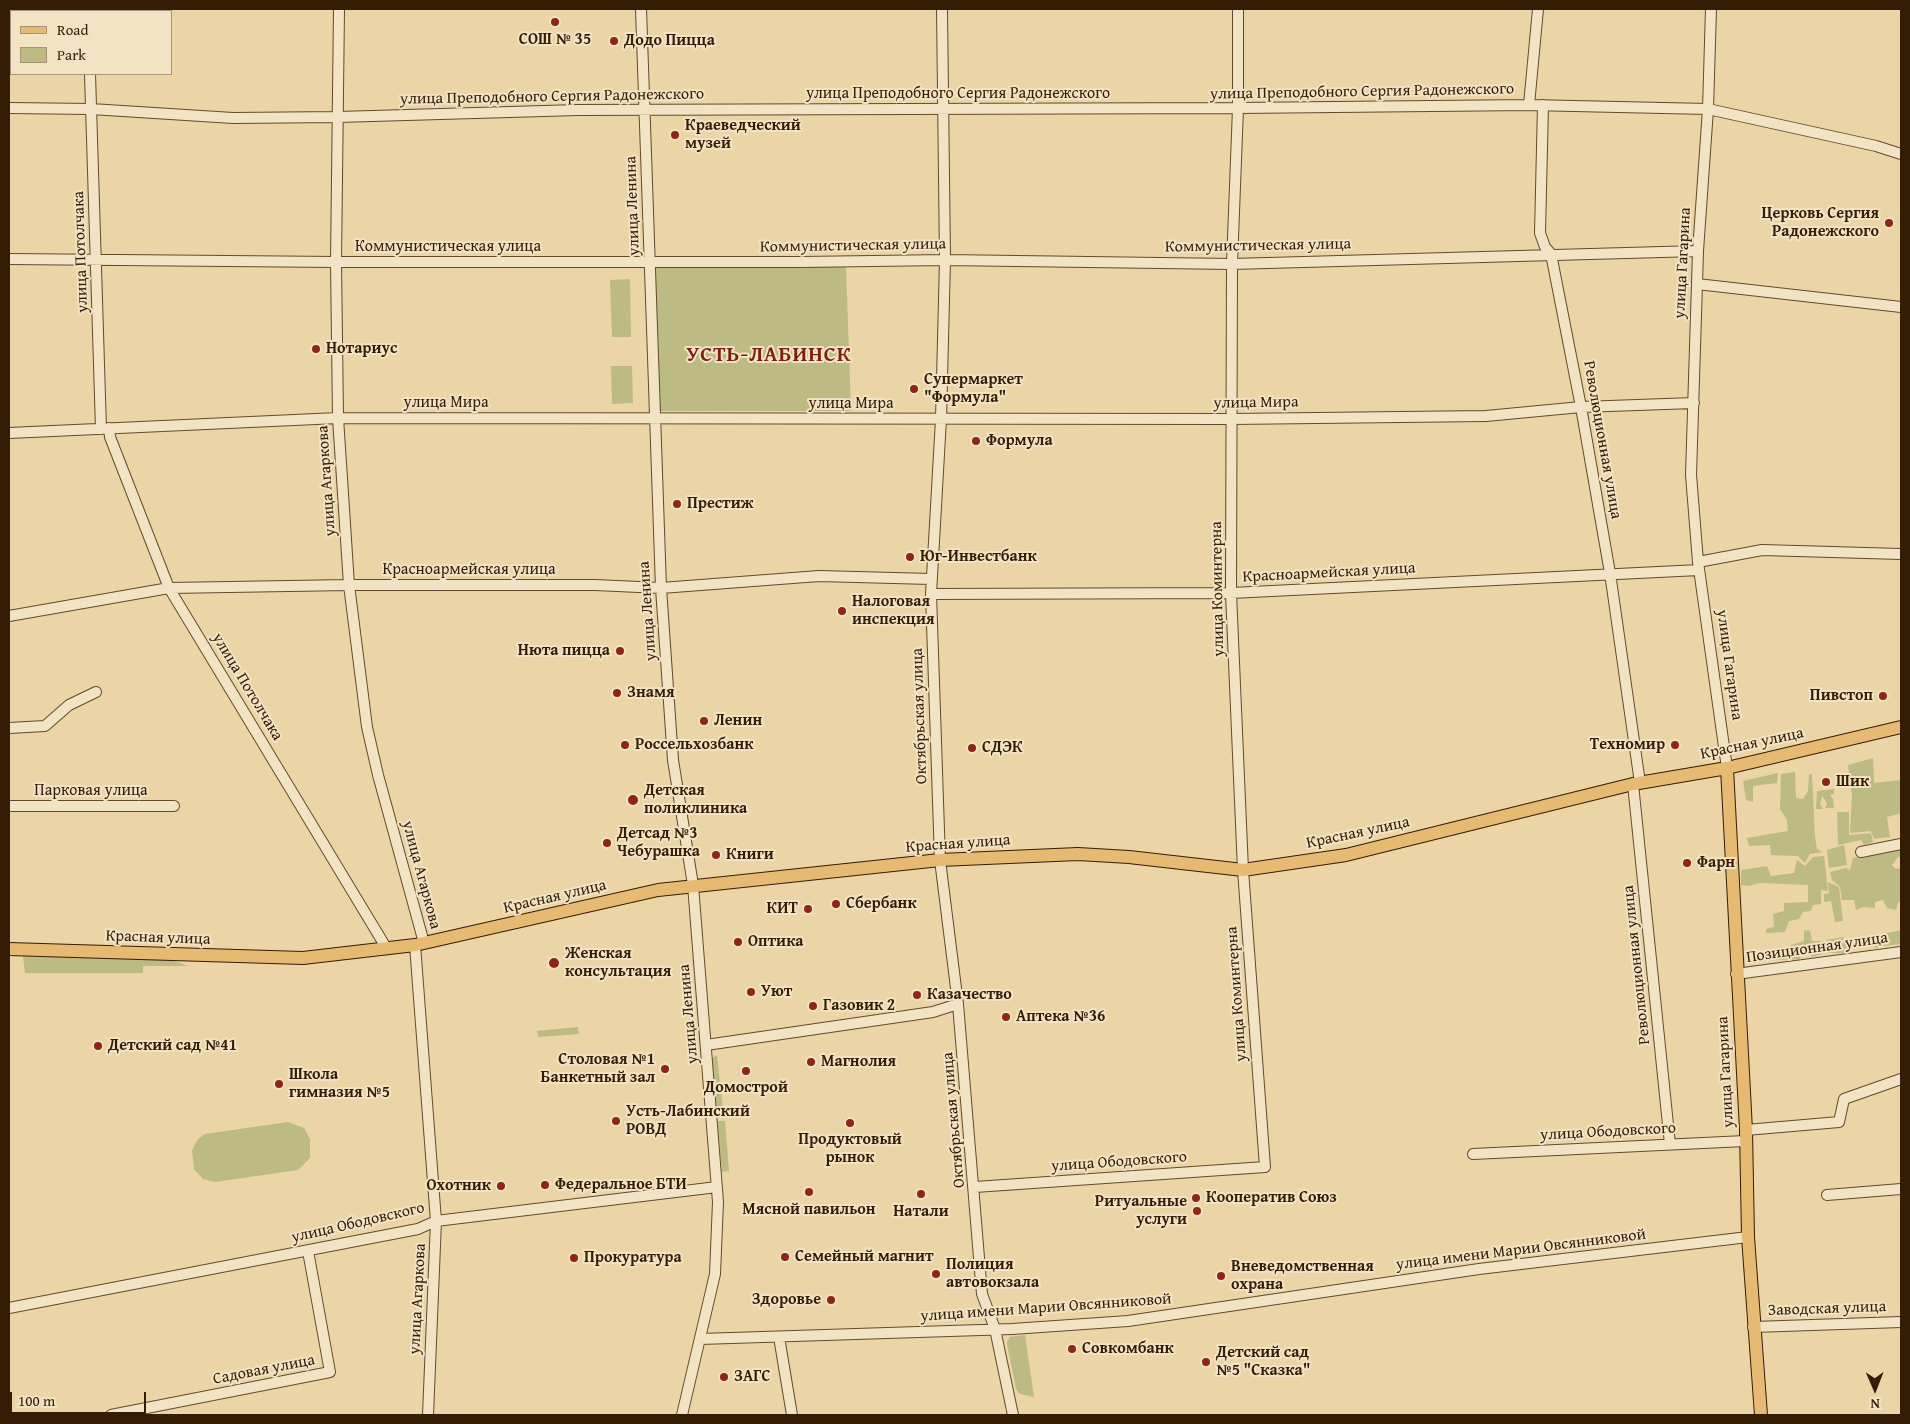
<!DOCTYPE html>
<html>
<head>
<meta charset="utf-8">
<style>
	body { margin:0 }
	#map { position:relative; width:1910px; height:1424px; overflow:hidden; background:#ebd4a6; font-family:"Gentium Book Plus",serif }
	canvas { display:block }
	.frame { position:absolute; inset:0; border:10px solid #351c04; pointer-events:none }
	.legend { position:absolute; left:10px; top:10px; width:162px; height:65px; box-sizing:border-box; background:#f2e3c5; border:1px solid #a69378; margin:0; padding:6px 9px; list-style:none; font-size:15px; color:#351c04 }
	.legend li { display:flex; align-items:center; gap:10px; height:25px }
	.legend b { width:25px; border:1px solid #a69378 }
	.north { position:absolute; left:1850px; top:1364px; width:50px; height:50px; -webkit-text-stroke:4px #f2e3c5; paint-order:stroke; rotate:179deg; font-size:14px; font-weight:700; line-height:20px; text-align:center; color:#351c04 }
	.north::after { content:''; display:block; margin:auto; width:18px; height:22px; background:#351c04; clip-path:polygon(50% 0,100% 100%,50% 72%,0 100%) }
	.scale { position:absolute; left:10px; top:1392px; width:136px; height:22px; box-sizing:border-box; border:2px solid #351c04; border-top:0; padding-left:6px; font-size:15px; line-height:18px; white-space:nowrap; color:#351c04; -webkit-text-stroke:4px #f2e3c5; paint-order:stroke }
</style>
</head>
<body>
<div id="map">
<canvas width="1910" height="1424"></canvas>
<div class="frame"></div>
<ul class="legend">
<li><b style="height:6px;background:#e6ba73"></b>Road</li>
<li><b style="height:14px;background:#bcbb83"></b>Park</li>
</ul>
<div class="north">N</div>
<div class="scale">100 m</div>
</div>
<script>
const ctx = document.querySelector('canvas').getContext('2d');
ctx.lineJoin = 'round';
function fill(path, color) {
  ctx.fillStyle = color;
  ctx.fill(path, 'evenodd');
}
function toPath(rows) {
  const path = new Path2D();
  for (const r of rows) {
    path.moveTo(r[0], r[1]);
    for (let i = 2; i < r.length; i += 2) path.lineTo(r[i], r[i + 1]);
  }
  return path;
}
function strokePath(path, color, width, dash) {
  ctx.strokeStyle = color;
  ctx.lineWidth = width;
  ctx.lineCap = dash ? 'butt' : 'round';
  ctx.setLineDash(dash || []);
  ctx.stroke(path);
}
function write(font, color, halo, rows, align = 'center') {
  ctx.font = font + ' "Gentium Book Plus",serif';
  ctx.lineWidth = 4;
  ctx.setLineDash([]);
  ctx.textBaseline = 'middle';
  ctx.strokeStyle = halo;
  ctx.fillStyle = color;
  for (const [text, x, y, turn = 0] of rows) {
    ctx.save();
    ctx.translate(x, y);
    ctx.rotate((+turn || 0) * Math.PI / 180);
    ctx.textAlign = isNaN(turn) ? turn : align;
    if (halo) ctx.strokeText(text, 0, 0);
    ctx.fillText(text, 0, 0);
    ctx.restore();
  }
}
const green = toPath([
	[846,266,851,411,659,411,653,268],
	[630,279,631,337,612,337,610,280],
	[611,366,632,366,633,403,612,404],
	[1873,758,1874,783,1901,780,1901,813,1887,817,1890,837,1874,839,1871,831,1850,833,1852,795,1848,765],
	[1795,772,1796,798,1803,799,1808,791,1809,774,1812,774,1815,837,1817,849,1822,852,1810,854,1805,863,1798,856,1771,855,1770,845,1749,846,1747,838,1788,831,1787,820,1780,809,1781,774],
	[1778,773,1777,783,1753,786,1753,802,1746,800,1743,781],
	[1834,789,1834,794,1830,795,1833,799,1834,808,1825,808,1827,803,1822,796,1820,804,1823,809,1816,809,1817,791],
	[1837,812,1849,812,1849,835,1871,833,1873,842,1864,845,1861,840,1838,845],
	[1844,845,1847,865,1829,868,1827,850],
	[1901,846,1901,857,1898,857,1892,865,1896,869,1901,868,1901,902,1898,902,1896,910,1887,908,1883,900,1875,902,1875,908,1863,907,1856,910,1854,900,1842,900,1840,887,1832,880,1830,872,1846,868,1850,870,1853,858],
	[1824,856,1828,891,1821,890,1821,904,1813,905,1811,911,1803,912,1799,919,1789,921,1785,932,1766,933,1766,929,1774,927,1773,914,1784,911,1784,903,1808,902,1808,885,1760,883,1749,886,1741,885,1741,870,1767,866,1771,876,1794,873,1797,860,1805,866,1813,857],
	[1828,882,1839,887,1843,921,1835,922,1831,901,1824,902,1824,894,1829,893],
	[1804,930,1810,931,1812,941,1821,941,1823,954,1811,957,1810,945,1798,946,1800,959,1753,961,1752,953,1780,954,1790,949,1791,945,1804,941],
	[1901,930,1901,944,1884,946,1880,938,1880,947,1875,948,1873,936],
	[1843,937,1844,942,1848,942,1847,953,1827,953,1827,940],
	[23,956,172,960,188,966,143,966,143,973,25,973],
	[578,1027,579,1034,538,1037,537,1031],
	[717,1055,723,1109,716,1110,711,1059],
	[717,1121,725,1121,729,1171,722,1172],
	[288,1122,304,1128,310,1139,310,1158,298,1170,215,1182,203,1179,194,1169,192,1150,198,1139,205,1134],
	[1025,1335,1034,1397,1020,1394,1016,1389,1008,1349,1007,1342,1010,1337]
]);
const minor = toPath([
	[89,9,89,11],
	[339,9,336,262,338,418,349,585,367,727,378,775,424,943],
	[641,9,661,588,673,760,693,885,718,1202,715,1274,682,1415],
	[942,9,945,260,941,419,931,594,940,860,958,1004,982,1294,995,1329,1013,1415],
	[1711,9,1708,109,1698,251,1691,475,1698,562,1727,768],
	[90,74,101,429],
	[1529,105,1538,9],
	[1543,105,1540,233,1545,247,1551,254,1581,407,1610,573,1640,783],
	[9,108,91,109,233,118,338,117,578,110,1238,108,1529,105,1708,109,1876,146,1901,154],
	[9,259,336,262,801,262,945,260,1232,264,1698,251],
	[1697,284,1901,307],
	[109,428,110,437,169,588,387,949],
	[9,433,338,418,1231,419,1486,416,1581,407,1694,403],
	[1698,562,1762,550,1901,554],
	[931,594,1231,593,1699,570],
	[9,616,169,588,349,585,595,585,661,588,819,576,931,579],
	[9,728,45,726,69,705,96,692],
	[1633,784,1670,1144],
	[9,806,174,806],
	[1861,852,1901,844],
	[415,945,436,1221,428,1415],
	[1736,974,1901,952],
	[706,1045,933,1012,958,1004],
	[1746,1130,1839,1122,1844,1099,1901,1079],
	[1473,1154,1745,1141],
	[975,1187,1265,1167,1243,870,1231,593,1232,264,1238,108,1238,9],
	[1827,1195,1901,1189],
	[9,1308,418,1229,436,1221,717,1187],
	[1753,1327,1901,1322],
	[779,1337,792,1415],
	[700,1339,1012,1329,1128,1321,1479,1269,1748,1237],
	[111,1415,330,1372,308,1251]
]);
const major = toPath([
	[1727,768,1746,1130,1748,1237,1761,1415],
	[9,949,303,958,415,945,658,890,940,860,1078,854,1129,857,1243,870,1346,855,1633,784,1727,768,1901,727]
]);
const markers = [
	[555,22,5,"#8f2418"],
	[614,41,5,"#8f2418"],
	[675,135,5,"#8f2418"],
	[1889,223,5,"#8f2418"],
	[316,349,5,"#8f2418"],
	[914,389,5,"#8f2418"],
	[976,441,5,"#8f2418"],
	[677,504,5,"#8f2418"],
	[910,557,5,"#8f2418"],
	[842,611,5,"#8f2418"],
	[620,651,5,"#8f2418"],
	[617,693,5,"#8f2418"],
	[1883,696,5,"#8f2418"],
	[704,721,5,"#8f2418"],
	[625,745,5,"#8f2418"],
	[1675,745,5,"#8f2418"],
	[972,748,5,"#8f2418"],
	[1826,782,5,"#8f2418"],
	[633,800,6,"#8f2418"],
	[607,843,5,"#8f2418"],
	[716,855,5,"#8f2418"],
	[1687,863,5,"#8f2418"],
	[836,904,5,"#8f2418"],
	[808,909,5,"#8f2418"],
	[738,942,5,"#8f2418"],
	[554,963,6,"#8f2418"],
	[751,992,5,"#8f2418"],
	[917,995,5,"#8f2418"],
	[813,1006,5,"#8f2418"],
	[1006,1017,5,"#8f2418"],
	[98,1046,5,"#8f2418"],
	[811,1062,5,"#8f2418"],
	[665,1069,5,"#8f2418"],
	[746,1071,5,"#8f2418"],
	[279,1084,5,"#8f2418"],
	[616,1121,5,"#8f2418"],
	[850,1123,5,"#8f2418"],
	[545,1185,5,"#8f2418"],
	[501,1186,5,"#8f2418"],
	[809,1192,5,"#8f2418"],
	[921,1194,5,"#8f2418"],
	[1196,1198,5,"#8f2418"],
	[1197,1211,5,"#8f2418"],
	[785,1257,5,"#8f2418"],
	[574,1258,5,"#8f2418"],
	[936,1274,5,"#8f2418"],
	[1221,1276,5,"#8f2418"],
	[831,1300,5,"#8f2418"],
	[1072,1349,5,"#8f2418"],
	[1206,1362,5,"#8f2418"],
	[724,1377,5,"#8f2418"]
];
const poiNames = [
	["СОШ № 35",555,40,"center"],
	["Додо Пицца",624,41],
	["Краеведческий",685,126],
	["музей",685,144],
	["Церковь Сергия",1879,214,"right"],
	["Радонежского",1879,232,"right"],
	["Нотариус",326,349],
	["Супермаркет",924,380],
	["\"Формула\"",924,398],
	["Формула",986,441],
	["Престиж",687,504],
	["Юг-Инвестбанк",920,557],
	["Налоговая",852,602],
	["инспекция",852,620],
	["Нюта пицца",610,651,"right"],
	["Знамя",627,693],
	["Пивстоп",1873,696,"right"],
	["Ленин",714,721],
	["Россельхозбанк",635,745],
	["Техномир",1665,745,"right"],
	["СДЭК",982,748],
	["Шик",1836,782],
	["Детская",644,791],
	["поликлиника",644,809],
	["Детсад №3",617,834],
	["Чебурашка",617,852],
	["Книги",726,855],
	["Фарн",1697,863],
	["Сбербанк",846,904],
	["КИТ",798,909,"right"],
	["Оптика",748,942],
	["Женская",565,954],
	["консультация",565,972],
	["Уют",761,992],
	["Казачество",927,995],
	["Газовик 2",823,1006],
	["Аптека №36",1016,1017],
	["Детский сад №41",108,1046],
	["Столовая №1",655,1060,"right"],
	["Банкетный зал",655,1078,"right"],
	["Магнолия",821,1062],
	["Школа",289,1075],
	["гимназия №5",289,1093],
	["Домострой",746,1088,"center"],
	["Усть-Лабинский",626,1112],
	["РОВД",626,1130],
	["Продуктовый",850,1140,"center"],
	["рынок",850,1158,"center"],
	["Федеральное БТИ",555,1185],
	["Охотник",491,1186,"right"],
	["Кооператив Союз",1206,1198],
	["Ритуальные",1187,1202,"right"],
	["услуги",1187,1220,"right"],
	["Мясной павильон",809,1210,"center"],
	["Натали",921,1212,"center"],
	["Семейный магнит",795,1257],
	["Прокуратура",584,1258],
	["Полиция",946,1265],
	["автовокзала",946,1283],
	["Вневедомственная",1231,1267],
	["охрана",1231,1285],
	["Здоровье",821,1300,"right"],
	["Совкомбанк",1082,1349],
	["Детский сад",1216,1353],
	["№5 \"Сказка\"",1216,1371],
	["ЗАГС",734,1377]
];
const streetNames = [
	["улица Преподобного Сергия Радонежского",1362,92,-1],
	["улица Преподобного Сергия Радонежского",958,94],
	["улица Преподобного Сергия Радонежского",552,97,-1],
	["улица Ленина",633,206,-92],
	["Коммунистическая улица",853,246,-1],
	["Коммунистическая улица",1258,246,-1],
	["Коммунистическая улица",448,247],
	["улица Потолчака",81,252,-92],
	["улица Гагарина",1683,263,-87],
	["улица Мира",446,403],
	["улица Мира",1256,403,-1],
	["улица Мира",851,404],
	["Революционная улица",1602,440,80],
	["улица Агаркова",327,481,-94],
	["Красноармейская улица",469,570],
	["Красноармейская улица",1329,573,-3],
	["улица Коминтерна",1218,589,-91],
	["улица Ленина",648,611,-94],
	["улица Гагарина",1729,665,82],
	["улица Потолчака",247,687,59],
	["Октябрьская улица",920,716,-92],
	["Красная улица",1752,744,-12],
	["Парковая улица",91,791],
	["Красная улица",1358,833,-12],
	["Красная улица",958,844,-4],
	["улица Агаркова",421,875,75],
	["Красная улица",555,897,-13],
	["Красная улица",158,938,2],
	["Позиционная улица",1817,948,-8],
	["Революционная улица",1637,965,-96],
	["улица Коминтерна",1237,994,-94],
	["улица Ленина",689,1014,-95],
	["улица Гагарина",1726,1072,-93],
	["Октябрьская улица",954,1120,-95],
	["улица Ободовского",1608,1132,-3],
	["улица Ободовского",1119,1162,-4],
	["улица Ободовского",358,1223,-13],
	["улица имени Марии Овсянниковой",1521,1250,-7],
	["улица Агаркова",418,1299,-87],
	["улица имени Марии Овсянниковой",1046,1308,-4],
	["Заводская улица",1827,1309,-2],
	["Садовая улица",264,1370,-11]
];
const districtNames = [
	["УСТЬ-ЛАБИНСК",769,356]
];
fill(green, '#bcbb83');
strokePath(minor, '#624a2c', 12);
strokePath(major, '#351c04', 14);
strokePath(minor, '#f2e3c5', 10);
strokePath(major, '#e6ba73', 12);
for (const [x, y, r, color] of markers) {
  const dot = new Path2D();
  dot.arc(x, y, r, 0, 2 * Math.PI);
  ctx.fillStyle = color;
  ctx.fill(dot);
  strokePath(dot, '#f2e3c5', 2);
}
write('bold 16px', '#351c04', '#f2e3c5', poiNames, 'left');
write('16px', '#351c04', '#f2e3c5', streetNames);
ctx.letterSpacing = '1px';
write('bold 21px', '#7a1f14', '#f2e3c5', districtNames);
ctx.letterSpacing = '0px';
</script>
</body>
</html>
